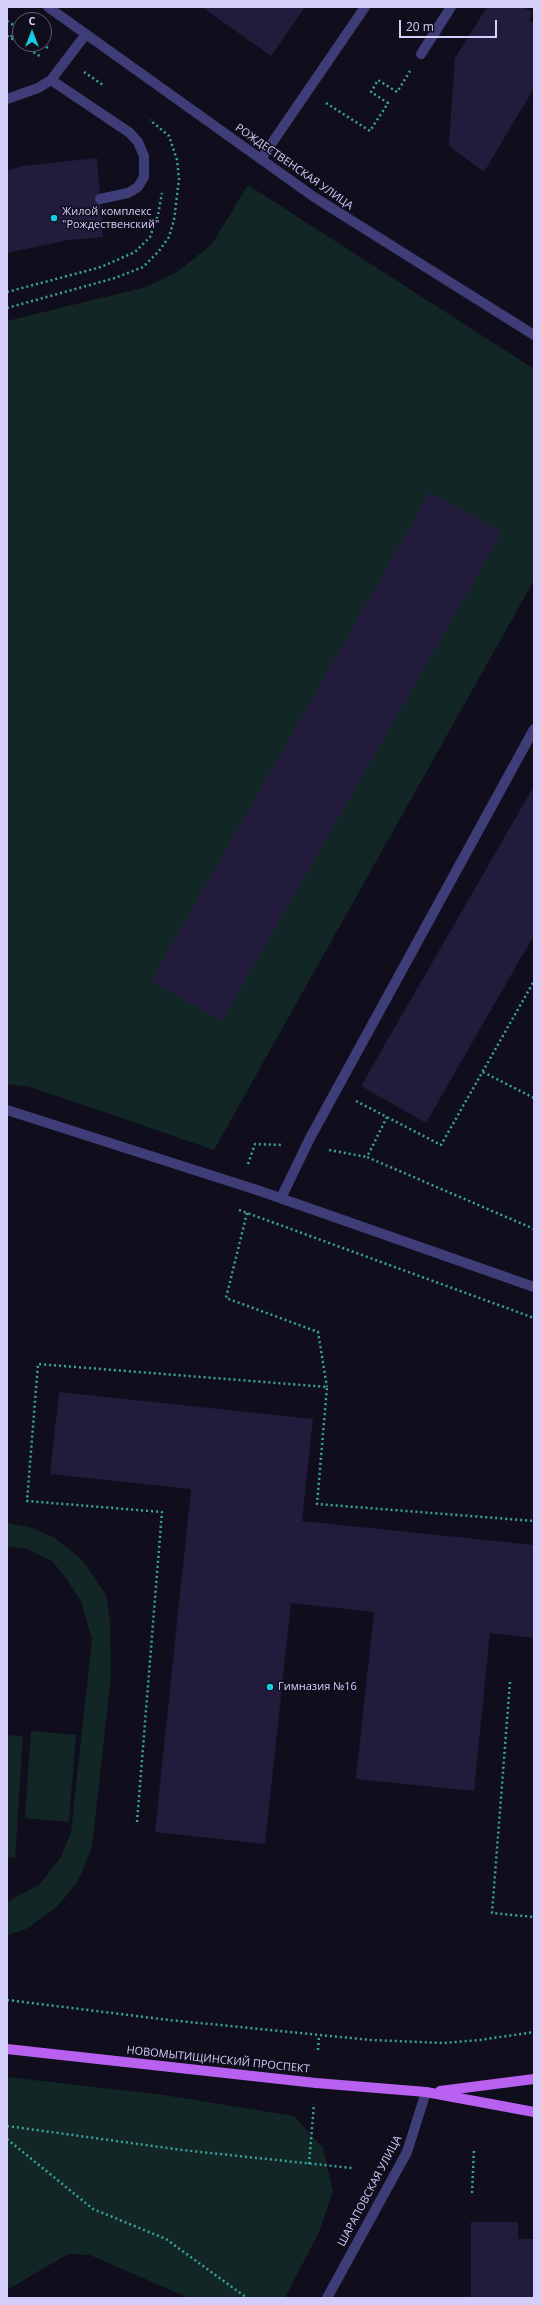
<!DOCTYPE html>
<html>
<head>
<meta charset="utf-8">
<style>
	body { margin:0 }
	#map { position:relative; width:541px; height:2305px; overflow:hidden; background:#100e1d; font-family:"Open Sans",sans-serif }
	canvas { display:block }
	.frame { position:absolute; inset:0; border:8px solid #d3cefa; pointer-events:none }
	.north { position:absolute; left:12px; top:12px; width:40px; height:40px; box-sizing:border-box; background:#100e1d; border:1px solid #5e5b75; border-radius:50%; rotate:0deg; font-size:11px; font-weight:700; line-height:16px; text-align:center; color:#d3cefa }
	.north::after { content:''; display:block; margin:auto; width:14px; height:18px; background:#15cddf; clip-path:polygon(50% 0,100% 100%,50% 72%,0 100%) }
	.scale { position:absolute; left:399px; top:20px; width:98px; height:18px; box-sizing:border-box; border:2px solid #d3cefa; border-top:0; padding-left:5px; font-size:12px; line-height:14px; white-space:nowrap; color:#d3cefa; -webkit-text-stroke:3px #100e1d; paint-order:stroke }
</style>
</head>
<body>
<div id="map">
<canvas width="541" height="2305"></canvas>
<div class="frame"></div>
<div class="north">С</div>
<div class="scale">20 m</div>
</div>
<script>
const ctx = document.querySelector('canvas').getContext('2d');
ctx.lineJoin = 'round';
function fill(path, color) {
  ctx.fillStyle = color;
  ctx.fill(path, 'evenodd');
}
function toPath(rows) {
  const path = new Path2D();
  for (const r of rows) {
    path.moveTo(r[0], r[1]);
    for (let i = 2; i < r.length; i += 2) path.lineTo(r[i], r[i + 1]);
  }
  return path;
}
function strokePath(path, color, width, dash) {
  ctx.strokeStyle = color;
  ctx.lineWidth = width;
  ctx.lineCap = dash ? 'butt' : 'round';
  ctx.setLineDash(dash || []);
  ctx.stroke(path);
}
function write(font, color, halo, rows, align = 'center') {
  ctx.font = font + ' "Open Sans",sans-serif';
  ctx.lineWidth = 3;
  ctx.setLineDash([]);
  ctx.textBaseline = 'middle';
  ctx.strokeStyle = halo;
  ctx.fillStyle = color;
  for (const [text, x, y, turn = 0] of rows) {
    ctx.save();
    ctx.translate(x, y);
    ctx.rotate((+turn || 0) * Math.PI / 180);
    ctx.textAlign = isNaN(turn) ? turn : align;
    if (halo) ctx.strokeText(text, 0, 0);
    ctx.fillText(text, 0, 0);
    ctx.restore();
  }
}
const green = toPath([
	[248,185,534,369,534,574,533,582,214,1150,78,1103,30,1087,7,1084,7,321,146,287,177,272,212,244],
	[7,1523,33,1528,55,1538,82,1560,106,1595,110,1621,111,1675,92,1847,78,1881,57,1907,26,1929,7,1935,7,1902,40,1884,61,1857,71,1832,92,1639,81,1601,66,1578,52,1561,27,1549,7,1546],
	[31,1731,76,1735,69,1822,25,1818],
	[7,1735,23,1736,15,1858,7,1857],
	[7,2077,164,2095,294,2116,323,2148,333,2191,319,2232,285,2298,189,2298,90,2255,68,2254,7,2290]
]);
const building = toPath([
	[202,7,305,7,271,56],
	[487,7,523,7,532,12,529,21,534,23,534,88,484,172,449,146,455,58],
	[97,158,103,237,69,240,7,253,7,171,23,166],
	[430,492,502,532,222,1021,151,981],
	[534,786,534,935,426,1123,361,1086],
	[59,1392,313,1419,302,1521,534,1545,534,1638,490,1633,474,1791,356,1779,374,1612,291,1603,265,1844,155,1832,191,1489,50,1474],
	[471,2222,518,2222,518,2239,534,2239,534,2298,471,2298]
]);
const path = toPath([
	[24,20,28,14],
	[7,21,20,29],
	[7,36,20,43],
	[11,37,20,25],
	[21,44,41,57],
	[42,44,48,48],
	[84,72,103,85],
	[326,103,370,131,388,103,371,92,378,80,397,92,410,71],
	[7,292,101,267,135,252,150,237,158,215,162,193],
	[7,308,115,278,143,267,159,251,169,237,174,220,179,179,177,160,169,136,150,120],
	[483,1072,534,1098],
	[356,1101,441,1145,534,981],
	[387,1117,367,1157,534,1229],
	[329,1150,367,1157],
	[248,1164,255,1144,283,1145],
	[239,1210,534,1318],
	[247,1213,226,1298,318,1332,327,1387],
	[510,1682,492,1913,534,1917],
	[137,1822,162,1512,27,1501,38,1364,327,1387,317,1504,534,1521],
	[7,2000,169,2020,371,2040,444,2043,480,2040,534,2032],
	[318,2050,319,2035],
	[7,2126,182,2150,352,2168],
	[7,2139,93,2209,166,2239,247,2298],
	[309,2164,314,2104],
	[472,2193,474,2149]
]);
const minor = toPath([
	[48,7,314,197,534,335],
	[421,54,451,7],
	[51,80,130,133,138,142,144,156,144,177,138,187,128,193,100,199],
	[7,99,38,88,51,80,86,34],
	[261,159,365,7],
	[7,1110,260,1191,534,1287],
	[281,1198,310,1138,534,729],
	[327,2298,407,2152,426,2092]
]);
const major = toPath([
	[7,2049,316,2083,426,2092,534,2112],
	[440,2091,534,2079]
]);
const markers = [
	[54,218,4,"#15cddf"],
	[270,1687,4,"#15cddf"]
];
const streetNames = [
	["РОЖДЕСТВЕНСКАЯ УЛИЦА",294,167,35],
	["НОВОМЫТИЩИНСКИЙ ПРОСПЕКТ",218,2060,6],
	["ШАРАПОВСКАЯ УЛИЦА",370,2191,-62]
];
const poiNames = [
	["Жилой комплекс",62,212],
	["\"Рождественский\"",62,225],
	["Гимназия №16",278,1687]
];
fill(green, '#112625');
fill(building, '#221b3c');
strokePath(path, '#38a49c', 2.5, [2, 3]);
strokePath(minor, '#3f3d77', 10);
strokePath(major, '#b860f0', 10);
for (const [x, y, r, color] of markers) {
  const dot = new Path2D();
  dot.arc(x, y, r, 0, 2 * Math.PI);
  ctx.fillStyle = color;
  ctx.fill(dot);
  strokePath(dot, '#100e1d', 1.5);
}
write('11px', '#d3cefa', '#100e1d', streetNames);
write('11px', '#d3cefa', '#100e1d', poiNames, 'left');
</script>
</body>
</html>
